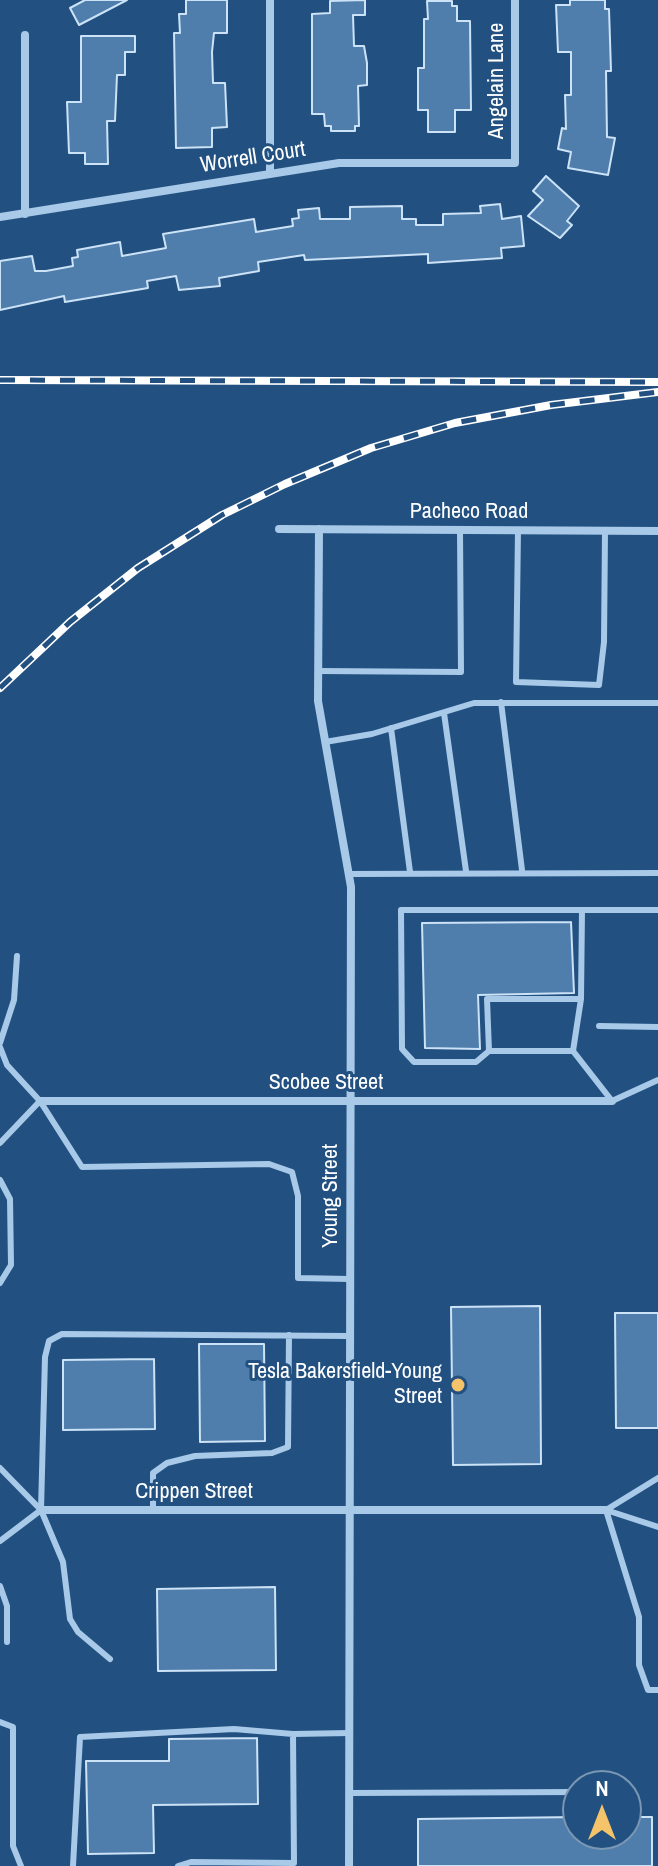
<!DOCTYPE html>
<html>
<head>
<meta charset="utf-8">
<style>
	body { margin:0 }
	#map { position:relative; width:658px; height:1866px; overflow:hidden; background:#225181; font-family:"Archivo Narrow",sans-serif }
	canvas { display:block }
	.north { position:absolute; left:562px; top:1770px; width:80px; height:80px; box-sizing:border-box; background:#225181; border:2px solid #7a97b3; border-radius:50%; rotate:0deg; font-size:22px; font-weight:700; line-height:32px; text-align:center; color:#fff }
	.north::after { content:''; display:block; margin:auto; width:28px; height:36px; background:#f4c36a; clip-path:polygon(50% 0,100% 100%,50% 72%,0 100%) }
</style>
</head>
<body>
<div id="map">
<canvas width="658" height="1866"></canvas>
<div class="north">N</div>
</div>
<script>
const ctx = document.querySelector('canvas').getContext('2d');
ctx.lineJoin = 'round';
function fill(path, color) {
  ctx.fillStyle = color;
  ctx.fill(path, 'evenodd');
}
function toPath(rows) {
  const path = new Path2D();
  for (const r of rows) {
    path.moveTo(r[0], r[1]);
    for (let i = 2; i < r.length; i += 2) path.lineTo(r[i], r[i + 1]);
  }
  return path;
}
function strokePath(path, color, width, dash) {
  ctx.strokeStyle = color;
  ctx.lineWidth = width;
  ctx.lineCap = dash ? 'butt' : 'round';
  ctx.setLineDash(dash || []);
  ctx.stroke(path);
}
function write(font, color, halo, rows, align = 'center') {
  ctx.font = font + ' "Archivo Narrow",sans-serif';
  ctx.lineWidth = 6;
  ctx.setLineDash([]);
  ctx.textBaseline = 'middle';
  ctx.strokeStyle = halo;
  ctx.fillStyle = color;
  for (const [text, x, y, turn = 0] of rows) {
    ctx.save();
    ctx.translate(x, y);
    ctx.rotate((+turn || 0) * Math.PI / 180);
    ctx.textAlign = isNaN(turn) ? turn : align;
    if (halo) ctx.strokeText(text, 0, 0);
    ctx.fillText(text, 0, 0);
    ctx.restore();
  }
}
const building = toPath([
	[85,0,127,0,79,25,70,8,85,0],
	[186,0,227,0,227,33,214,33,212,52,213,83,225,83,227,127,212,128,212,147,176,148,174,33,180,33,179,14,186,14,186,0],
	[365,0,365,15,353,15,354,46,364,46,367,63,367,85,358,86,359,126,355,126,355,131,331,131,331,126,325,126,324,114,312,114,312,14,330,13,330,1,365,0],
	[570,0,605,0,605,9,609,9,611,71,606,71,607,137,615,138,608,175,568,168,571,152,558,149,562,128,566,129,565,95,571,95,571,52,558,52,556,5,570,5,570,0],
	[427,1,452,1,452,6,457,6,457,21,470,21,471,110,455,110,455,132,428,132,428,110,418,110,418,68,424,68,424,19,428,19,427,1],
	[81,36,135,36,135,52,125,52,125,75,117,75,115,121,107,121,108,164,85,164,85,153,69,153,67,102,81,102,81,36],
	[546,176,579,206,567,221,572,225,560,238,528,216,543,200,533,191,546,176],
	[500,204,502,219,521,216,524,246,501,248,502,258,428,263,428,254,305,260,304,255,258,262,259,271,219,278,220,286,179,290,176,276,147,281,148,288,65,302,64,296,0,310,0,261,32,256,35,271,46,271,73,266,72,258,78,257,77,250,120,242,122,256,166,248,163,234,254,219,256,232,293,226,292,219,299,218,298,210,319,208,320,219,350,219,350,207,402,206,402,219,416,219,416,225,443,225,443,214,481,213,480,206,500,204],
	[571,922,574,993,478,995,480,1049,425,1048,422,923,571,922],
	[540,1306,541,1464,453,1465,451,1307,540,1306],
	[615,1313,658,1313,658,1428,616,1428,615,1313],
	[199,1344,264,1344,265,1441,200,1442,199,1344],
	[154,1359,155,1429,63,1430,63,1360,154,1359],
	[275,1587,276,1670,158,1671,157,1589,275,1587],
	[257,1738,258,1804,153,1805,154,1853,88,1854,86,1761,169,1761,169,1739,257,1738],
	[578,1817,578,1834,626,1834,626,1817,652,1817,652,1866,418,1866,418,1819,578,1817]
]);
const service = toPath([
	[518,530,516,682,599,685,604,642,605,531],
	[318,671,461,672,460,530],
	[501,702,522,870],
	[444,713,466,871],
	[391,728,410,872],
	[325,742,372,734,474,703,658,703],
	[349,874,658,873],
	[582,910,658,910],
	[599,1026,658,1027],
	[0,1043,14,1000,17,956],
	[0,1047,7,1065,40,1101,82,1167,269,1164,292,1172,298,1196,298,1278,349,1279],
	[489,1051,487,999,581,999],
	[573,1051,489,1051,476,1062,414,1062,402,1049,401,910,582,910,581,999,573,1051,612,1101,658,1080],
	[0,1143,40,1101],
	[0,1180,10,1199,11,1265,0,1283],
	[0,1468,41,1510,63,1562,70,1619,78,1632,110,1659],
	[153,1510,153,1473,167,1463,195,1456,272,1453,288,1447,289,1335],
	[606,1510,639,1617,639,1665,648,1690,658,1690],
	[606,1510,658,1478],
	[606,1510,658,1527],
	[0,1541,41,1510,45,1357,49,1341,62,1334,348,1336],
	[0,1586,7,1606,7,1642],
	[0,1722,13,1727,13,1846,21,1866],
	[349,1793,578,1792],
	[73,1866,80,1737,234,1729,293,1734],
	[178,1866,191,1862,294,1863,293,1734,350,1733]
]);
const minor = toPath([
	[270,173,270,0],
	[25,214,25,35],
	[0,217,339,163,515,163,515,0],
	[279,529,658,531],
	[319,529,318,701,351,887,349,1866],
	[40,1101,612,1101],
	[41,1510,606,1510]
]);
const rail = toPath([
	[0,380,658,382],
	[0,688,70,622,138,568,222,515,285,484,371,448,455,423,551,405,658,392]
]);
const markers = [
	[458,1385,8,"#f4c36a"]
];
const streetNames = [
	["Angelain Lane",497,81,-90],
	["Worrell Court",253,158,-9],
	["Pacheco Road",469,512],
	["Scobee Street",326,1083],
	["Young Street",331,1196,-90],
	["Crippen Street",194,1492]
];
const poiNames = [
	["Tesla Bakersfield-Young",442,1372],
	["Street",442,1397]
];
fill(building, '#4f7eac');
strokePath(building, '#cce2f6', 2);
strokePath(service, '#a8c9e8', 6);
strokePath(minor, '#a8c9e8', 8);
strokePath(rail, '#fff', 8);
strokePath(rail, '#225181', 5, [15]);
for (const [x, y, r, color] of markers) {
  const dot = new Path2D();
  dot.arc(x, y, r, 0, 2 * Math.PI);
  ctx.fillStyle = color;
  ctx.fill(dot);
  strokePath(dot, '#225181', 3);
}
write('22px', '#fff', '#225181', streetNames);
write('22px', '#fff', '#225181', poiNames, 'right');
</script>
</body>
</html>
